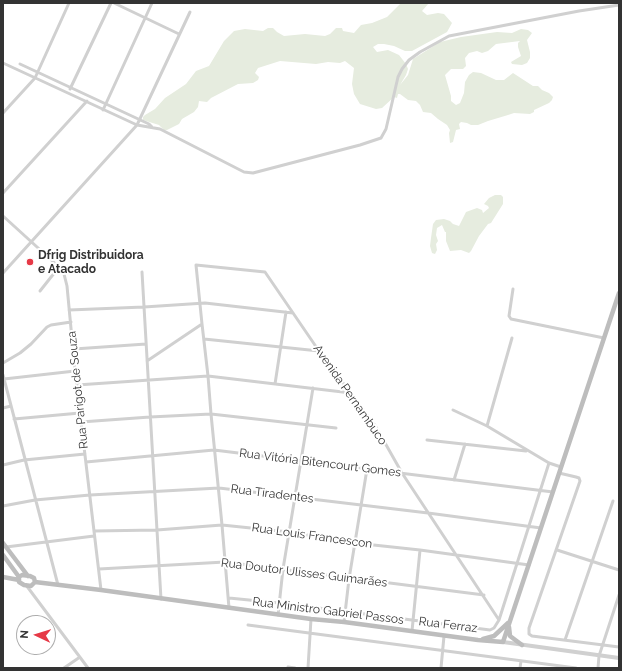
<!DOCTYPE html>
<html>
<head>
<meta charset="utf-8">
<style>
	body { margin:0 }
	#map { position:relative; width:622px; height:671px; overflow:hidden; background:#fff; font-family:Raleway,sans-serif }
	canvas { display:block }
	.frame { position:absolute; inset:0; border:4px solid #333; pointer-events:none }
	.north { position:absolute; left:16px; top:615px; width:40px; height:40px; box-sizing:border-box; background:#fff; border:1px solid #adadad; border-radius:50%; rotate:274deg; font-size:11px; font-weight:700; line-height:16px; text-align:center; color:#333 }
	.north::after { content:''; display:block; margin:auto; width:14px; height:18px; background:#e63946; clip-path:polygon(50% 0,100% 100%,50% 72%,0 100%) }
</style>
</head>
<body>
<div id="map">
<canvas width="622" height="671"></canvas>
<div class="frame"></div>
<div class="north">N</div>
</div>
<script>
const ctx = document.querySelector('canvas').getContext('2d');
ctx.lineJoin = 'round';
function fill(path, color) {
  ctx.fillStyle = color;
  ctx.fill(path, 'evenodd');
}
function toPath(rows) {
  const path = new Path2D();
  for (const r of rows) {
    path.moveTo(r[0], r[1]);
    for (let i = 2; i < r.length; i += 2) path.lineTo(r[i], r[i + 1]);
  }
  return path;
}
function strokePath(path, color, width, dash) {
  ctx.strokeStyle = color;
  ctx.lineWidth = width;
  ctx.lineCap = dash ? 'butt' : 'round';
  ctx.setLineDash(dash || []);
  ctx.stroke(path);
}
function write(font, color, halo, rows, align = 'center') {
  ctx.font = font + ' Raleway,sans-serif';
  ctx.lineWidth = 4;
  ctx.setLineDash([]);
  ctx.textBaseline = 'middle';
  ctx.strokeStyle = halo;
  ctx.fillStyle = color;
  for (const [text, x, y, turn = 0] of rows) {
    ctx.save();
    ctx.translate(x, y);
    ctx.rotate((+turn || 0) * Math.PI / 180);
    ctx.textAlign = isNaN(turn) ? turn : align;
    if (halo) ctx.strokeText(text, 0, 0);
    ctx.fillText(text, 0, 0);
    ctx.restore();
  }
}
const green = toPath([
	[401,3,429,3,422,11,427,15,438,13,444,14,452,23,447,32,412,51,405,51,394,46,384,44,378,44,373,47,377,52,388,50,399,55,406,64,408,69,406,75,400,85,408,75,413,59,440,42,461,37,497,32,512,33,521,29,528,30,532,33,527,40,530,52,530,58,527,63,522,65,512,64,511,62,521,56,518,47,518,43,520,41,496,44,488,51,482,53,477,51,469,53,465,58,466,66,463,69,451,69,445,75,451,96,451,101,456,105,460,103,464,93,465,82,469,75,473,72,481,73,496,80,504,80,513,73,533,86,538,86,542,90,549,93,553,97,552,100,549,103,534,110,534,112,530,114,514,113,508,115,488,121,478,125,471,125,467,123,461,122,459,124,460,129,456,130,453,142,450,143,449,133,450,130,447,125,438,119,431,113,423,112,420,105,416,101,408,100,400,94,398,94,397,98,394,97,382,108,376,109,360,104,354,94,352,84,354,68,345,61,340,63,328,62,316,64,280,61,258,68,255,73,259,77,258,80,253,83,238,84,211,98,207,102,199,101,198,107,194,112,182,119,179,124,167,130,164,130,159,125,143,120,143,117,145,115,155,109,165,98,186,84,196,71,209,66,224,41,234,31,245,29,263,31,268,28,273,28,277,32,284,36,305,34,325,36,330,34,336,28,342,28,343,31,354,33,361,25,372,23,387,17],
	[495,195,501,195,503,197,503,204,491,223,488,224,479,236,471,251,469,253,461,250,450,251,446,241,446,232,445,232,442,225,437,228,436,235,438,241,436,244,437,250,435,254,432,253,430,246,431,238,433,224,436,220,444,219,450,221,453,224,459,226,466,212,477,208,482,210,483,213,489,208,488,206,484,204,489,198]
]);
const minor = toPath([
	[114,3,179,34],
	[3,63,137,125,160,129,244,172,253,173,360,145,381,138,386,129,398,77,402,69,409,60,420,52,449,36,579,11,619,5],
	[20,64,149,124,152,127],
	[70,89,111,3],
	[103,110,152,3],
	[3,113,35,78,69,3],
	[3,193,87,101],
	[3,216,59,267,64,274,67,286,75,371,101,590],
	[142,272,161,599],
	[3,273,137,125,190,12],
	[513,289,509,316,511,319,604,338],
	[40,291,59,267],
	[69,310,144,307,205,303,293,313],
	[204,339,319,351],
	[74,349,146,344],
	[147,361,202,324],
	[3,363,20,353,31,344,47,327,51,325,71,322],
	[3,375,58,585],
	[4,379,75,371],
	[275,384,286,312],
	[77,385,208,376,351,393],
	[3,408,11,406],
	[453,410,487,426,549,463,561,467],
	[14,419,80,413],
	[81,422,150,417,211,414,336,428],
	[487,426,512,338],
	[427,440,526,451],
	[86,462,214,450,553,492],
	[3,465,24,460,85,454],
	[559,473,576,477,579,478,580,481,529,628,529,634,532,636,619,647],
	[454,480,465,444],
	[3,506,35,500,90,495,219,488,428,513,541,528],
	[94,531,157,530,222,525,289,532,355,543,420,550,529,565],
	[6,547,94,536],
	[557,550,619,570],
	[99,569,225,562,484,595],
	[26,585,88,668],
	[229,598,279,603,490,630,494,628,499,620,549,463],
	[229,608,222,525,211,414,208,376,202,324,196,265,265,272,319,351,376,427,402,473,499,620],
	[278,615,283,569,313,388],
	[344,622,349,579,367,469],
	[248,625,576,668],
	[412,631,420,550],
	[565,640,613,501],
	[288,667,295,668],
	[64,668,80,657],
	[308,668,311,619],
	[441,668,444,636],
	[520,668,521,661],
	[598,668,599,656,619,595]
]);
const tertiary = toPath([
	[503,642,619,658]
]);
const secondary = toPath([
	[3,543,28,576],
	[3,555,19,577],
	[3,577,19,580],
	[35,582,34,578,30,576,22,575,19,577,19,582,24,585,31,586,35,582,101,590,311,619,344,622,478,640,503,642,619,293],
	[509,627,510,636,522,645],
	[483,639,494,636,508,623]
]);
const markers = [
	[30,262,4,"#e63946"]
];
const poiNames = [
	["Dfrig Distribuidora",38,255],
	["e Atacado",38,269]
];
const streetNames = [
	["Rua Parigot de Souza",78,390,-96],
	["Avenida Pernambuco",350,395,55],
	["Rua Vitória Bitencourt Gomes",320,463,7],
	["Rua Tiradentes",272,494,7],
	["Rua Louis Francescon",312,536,8],
	["Rua Doutor Ulisses Guimarães",304,573,7],
	["Rua Ministro Gabriel Passos",328,611,7],
	["Rua Ferraz",448,625,7]
];
fill(green, '#e6ecdf');
strokePath(minor, '#d0d0d0', 3);
strokePath(tertiary, '#d0d0d0', 4);
strokePath(secondary, '#bdbdbd', 4.5);
for (const [x, y, r, color] of markers) {
  const dot = new Path2D();
  dot.arc(x, y, r, 0, 2 * Math.PI);
  ctx.fillStyle = color;
  ctx.fill(dot);
  strokePath(dot, '#fff', 1.5);
}
write('bold 12px', '#333', '#fff', poiNames, 'left');
write('12px', '#333', '#fff', streetNames);
</script>
</body>
</html>
